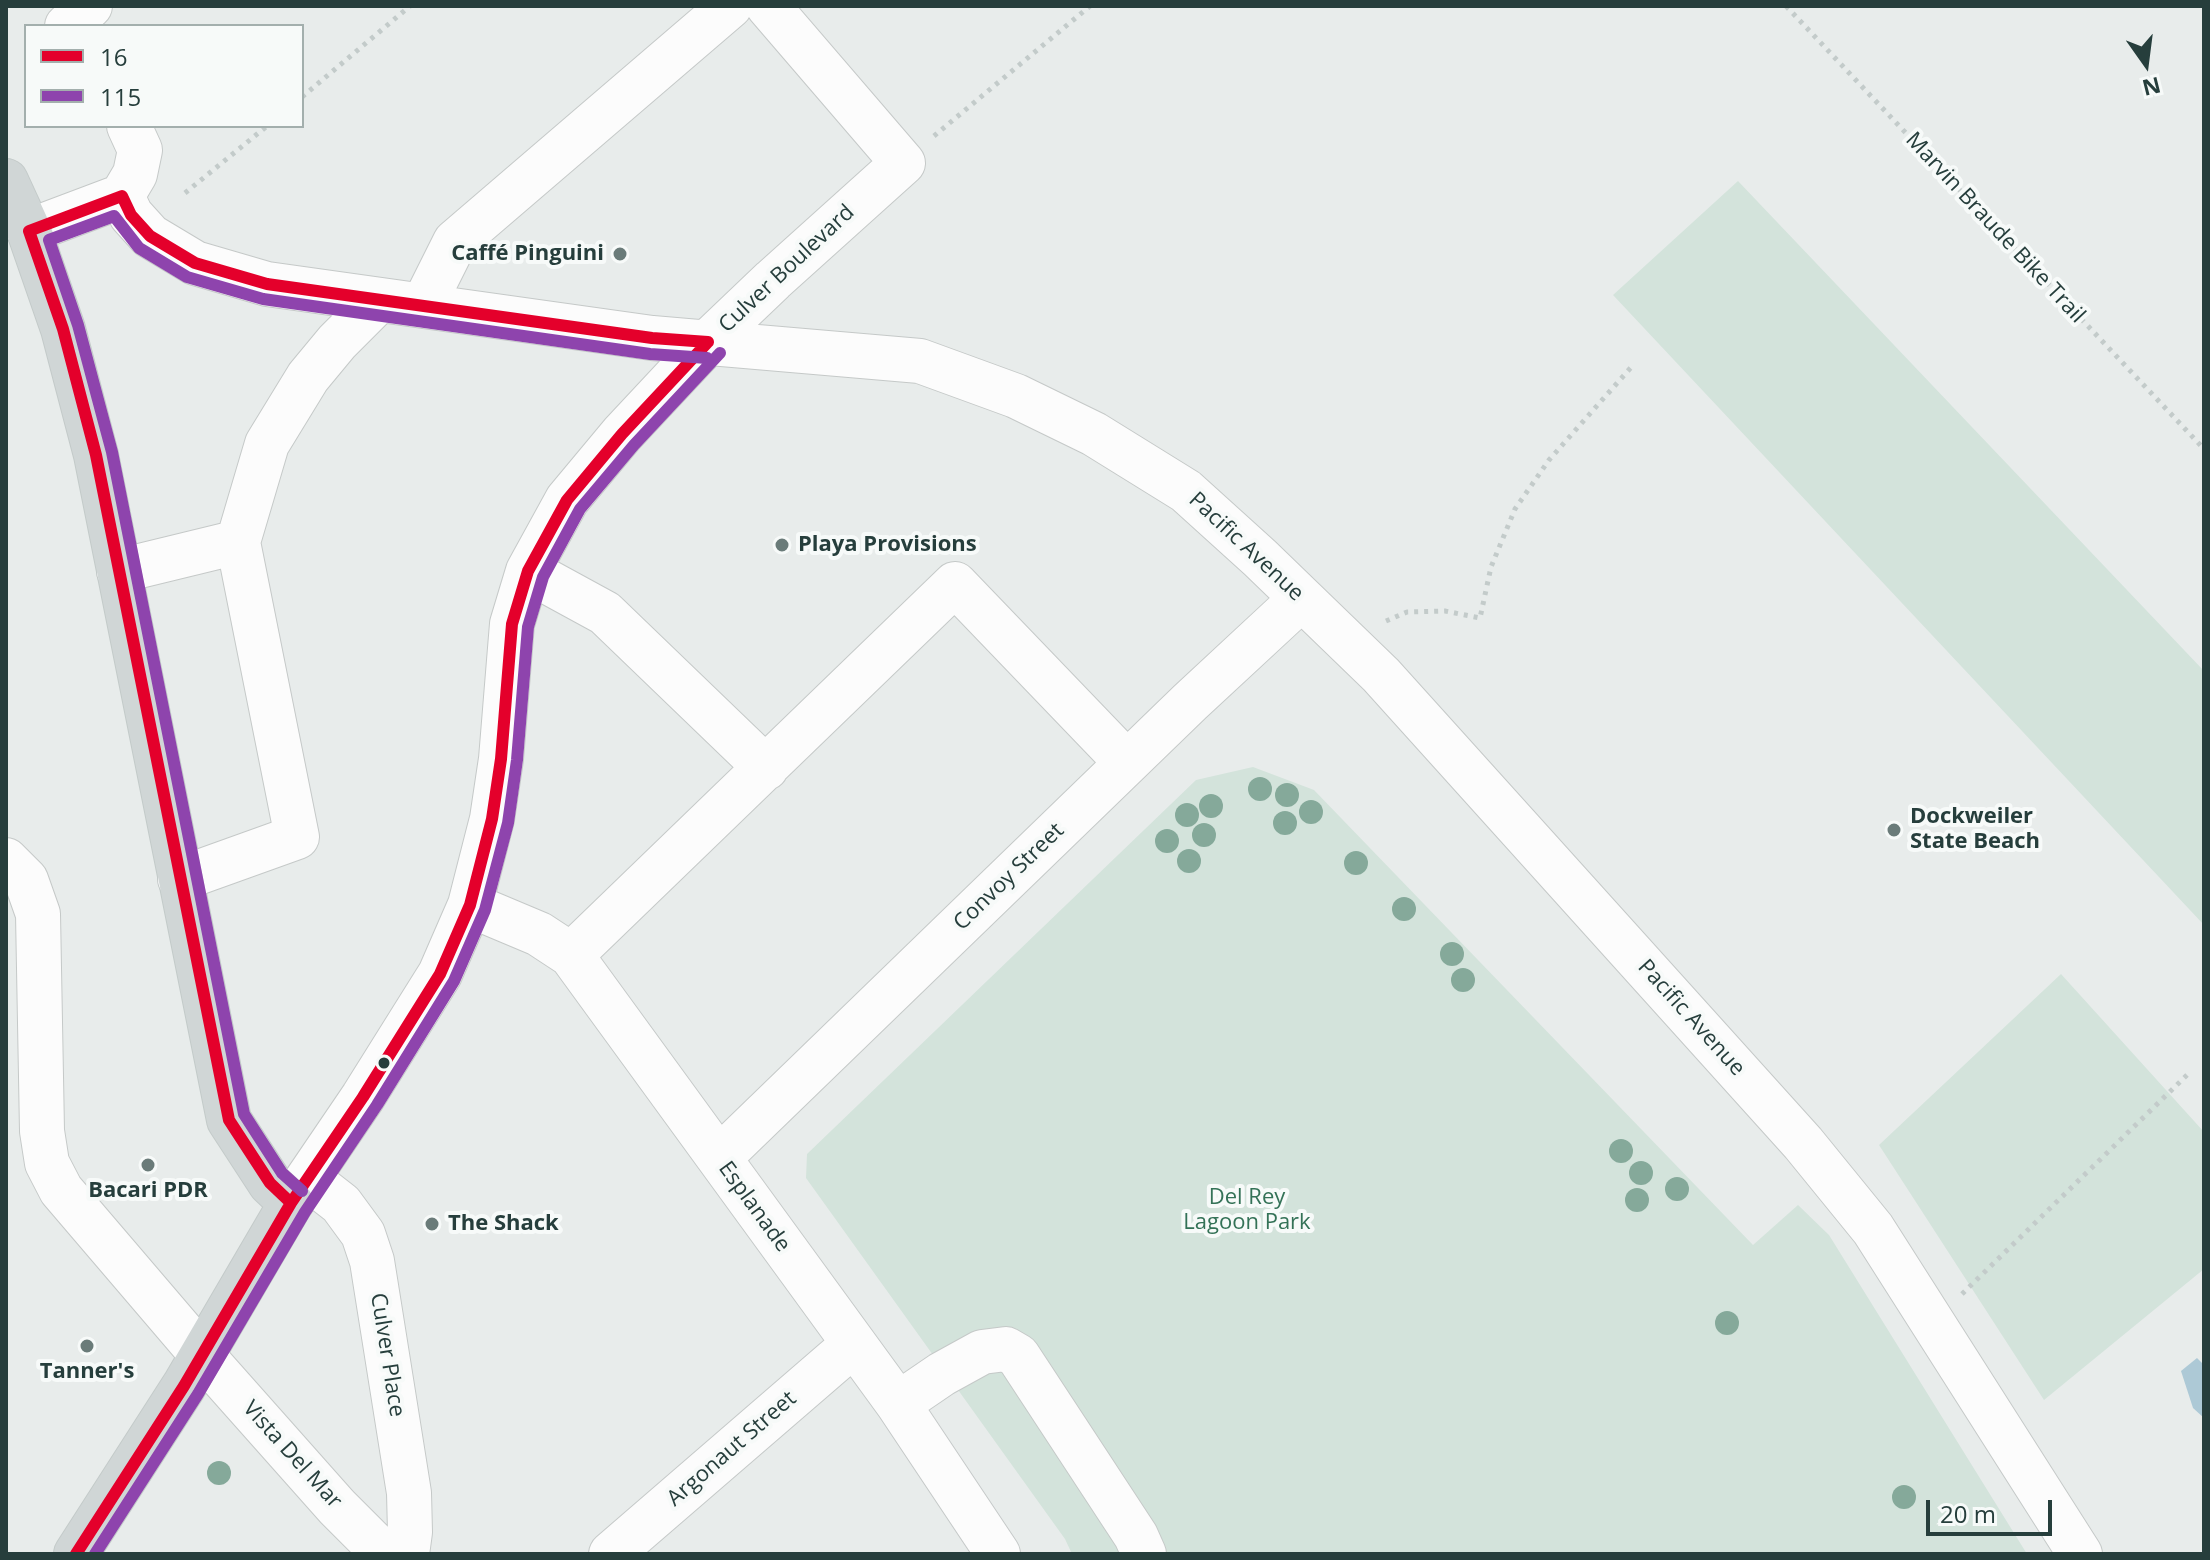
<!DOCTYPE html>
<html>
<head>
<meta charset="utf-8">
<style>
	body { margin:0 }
	#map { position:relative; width:2210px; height:1560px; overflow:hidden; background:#e8eceb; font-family:"Open Sans",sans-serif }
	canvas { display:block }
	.frame { position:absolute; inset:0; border:8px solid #263e3c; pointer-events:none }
	.legend { position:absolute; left:24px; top:24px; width:280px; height:104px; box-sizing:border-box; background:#f7faf9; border:2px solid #a3afad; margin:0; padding:10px 14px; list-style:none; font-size:24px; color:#263e3c }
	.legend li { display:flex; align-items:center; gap:16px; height:40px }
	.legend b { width:40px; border:2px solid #a3afad }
	.north { position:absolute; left:2106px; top:24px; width:80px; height:80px; -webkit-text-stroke:6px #f7faf9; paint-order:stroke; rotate:166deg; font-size:22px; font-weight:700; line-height:32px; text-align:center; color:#263e3c }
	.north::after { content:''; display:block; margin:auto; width:28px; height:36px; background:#263e3c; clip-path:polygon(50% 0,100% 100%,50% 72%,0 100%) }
	.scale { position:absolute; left:1926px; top:1500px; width:126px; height:36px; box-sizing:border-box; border:4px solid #263e3c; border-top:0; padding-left:10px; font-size:24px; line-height:28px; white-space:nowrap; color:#263e3c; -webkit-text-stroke:6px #f7faf9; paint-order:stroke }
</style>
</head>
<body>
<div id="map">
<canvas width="2210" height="1560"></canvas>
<div class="frame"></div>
<ul class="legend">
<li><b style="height:10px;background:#e4002b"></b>16</li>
<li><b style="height:10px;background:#8e44ad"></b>115</li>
</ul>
<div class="north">N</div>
<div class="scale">20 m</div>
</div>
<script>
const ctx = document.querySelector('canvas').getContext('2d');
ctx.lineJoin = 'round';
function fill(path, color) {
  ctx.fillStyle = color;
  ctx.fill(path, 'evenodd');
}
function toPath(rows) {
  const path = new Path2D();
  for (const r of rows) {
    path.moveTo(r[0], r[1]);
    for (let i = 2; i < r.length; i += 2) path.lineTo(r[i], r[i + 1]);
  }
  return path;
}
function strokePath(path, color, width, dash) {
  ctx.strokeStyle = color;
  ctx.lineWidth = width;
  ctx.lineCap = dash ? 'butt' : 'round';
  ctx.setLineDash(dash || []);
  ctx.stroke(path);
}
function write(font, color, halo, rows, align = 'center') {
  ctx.font = font + ' "Open Sans",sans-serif';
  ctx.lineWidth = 8;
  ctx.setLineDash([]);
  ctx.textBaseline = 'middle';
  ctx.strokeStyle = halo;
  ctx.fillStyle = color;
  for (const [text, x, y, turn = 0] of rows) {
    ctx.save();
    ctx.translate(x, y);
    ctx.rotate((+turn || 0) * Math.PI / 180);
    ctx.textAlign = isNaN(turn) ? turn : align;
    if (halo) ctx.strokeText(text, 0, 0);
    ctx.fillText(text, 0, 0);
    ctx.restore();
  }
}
const green = toPath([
	[1738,181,2204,671,2204,925,1613,295],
	[1253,767,1314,790,1753,1245,1798,1205,1829,1235,2027,1554,1072,1554,1065,1539,806,1178,807,1154,1196,780],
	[2061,974,2204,1132,2204,1269,2044,1400,1879,1145]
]);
const water = toPath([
	[2197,1358,2204,1365,2204,1418,2193,1408,2181,1371]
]);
const path = toPath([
	[1786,6,2204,449],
	[302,97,410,6],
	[934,136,1090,6],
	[185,193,267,126],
	[1386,621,1407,612,1445,611,1480,618,1491,567,1515,509,1549,460,1634,364],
	[1962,1294,2187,1075]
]);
const minor = toPath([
	[67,26,90,6],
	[122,196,131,215,150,236,195,263,267,284,652,338,920,361,1016,396,1094,434,1186,491,1260,558,1381,675,1803,1143,1873,1229,2080,1554],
	[122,196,135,174,140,150,129,126],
	[29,231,122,196],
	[423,306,455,242,730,6],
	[119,571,238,542],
	[528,571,605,613,766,768],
	[6,860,26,880,38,914,42,1131,47,1163,61,1190,202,1355,337,1507,384,1554],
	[180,879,297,837,238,542,267,444,308,377,337,342,379,300],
	[470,905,539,934,571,955,898,1404,998,1554],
	[571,955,955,584,1127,763],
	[719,1158,1190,702,1301,599],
	[309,1179,341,1204,363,1234,372,1261,409,1493,410,1532,407,1554],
	[291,1203,363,1097,440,974,470,905,492,819,501,759,512,624,528,571,567,500,622,434,708,342,773,280,903,163,768,6],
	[898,1404,942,1374,982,1352,1006,1349,1018,1356,1136,1536,1144,1554],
	[611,1554,854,1344]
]);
const major = toPath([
	[6,181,29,231,63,329,96,455,229,1120,270,1183,291,1203,184,1386,76,1554]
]);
const bus1 = toPath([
	[291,1203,270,1183,229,1120,96,455,63,329,29,231,122,196,131,215,150,236,195,263,267,284,652,338,708,342],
	[76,1554,184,1386,291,1203,363,1097,440,974,470,905,492,819,501,759,512,624,528,571,567,500,622,434,708,342]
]);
const bus2 = toPath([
	[302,1191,282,1173,244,1114,112,452,78,325,49,240,114,216,139,248,187,277,263,299,650,354,707,358],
	[95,1554,198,1394,305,1212,377,1105,454,981,485,910,508,823,517,760,528,627,543,577,580,509,634,445,720,353]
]);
const trees = [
	[1260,789],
	[1287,795],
	[1211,806],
	[1311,812],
	[1187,815],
	[1285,823],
	[1204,835],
	[1167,841],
	[1189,861],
	[1356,863],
	[1404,909],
	[1452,954],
	[1463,980],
	[1621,1151],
	[1641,1173],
	[1677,1189],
	[1637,1200],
	[1727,1323],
	[219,1473],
	[1904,1497]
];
const markers = [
	[620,254,8,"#6a7b79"],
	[782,545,8,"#6a7b79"],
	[1894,830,8,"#6a7b79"],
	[384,1063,7,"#263e3c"],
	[148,1165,8,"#6a7b79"],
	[432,1224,8,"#6a7b79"],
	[87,1346,8,"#6a7b79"]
];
const streetNames = [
	["Marvin Braude Bike Trail",1995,228,47],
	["Culver Boulevard",787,269,-43],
	["Pacific Avenue",1246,547,43],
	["Convoy Street",1009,877,-44],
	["Pacific Avenue",1691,1018,48],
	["Esplanade",754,1207,54],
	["Culver Place",387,1355,81],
	["Argonaut Street",732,1449,-41],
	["Vista Del Mar",292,1455,48]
];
const poiNames = [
	["Caffé Pinguini",604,254,"right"],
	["Playa Provisions",798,545],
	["Dockweiler",1910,817],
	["State Beach",1910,842],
	["Bacari PDR",148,1191,"center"],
	["The Shack",448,1224],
	["Tanner's",87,1372,"center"]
];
const parkNames = [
	["Del Rey",1247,1198],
	["Lagoon Park",1247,1223]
];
fill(green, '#d3e3db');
fill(water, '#adc9d6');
strokePath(minor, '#c5c9c8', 46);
strokePath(major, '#c3cac9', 46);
strokePath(path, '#c3cbca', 5, [4, 6]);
strokePath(minor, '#fcfcfc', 44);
strokePath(major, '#d0d6d6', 44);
strokePath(bus1, '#e4002b', 12);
strokePath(bus2, '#8e44ad', 12);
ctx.fillStyle = '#85a99a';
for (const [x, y] of trees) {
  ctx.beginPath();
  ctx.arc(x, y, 12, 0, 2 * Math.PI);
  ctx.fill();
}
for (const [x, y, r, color] of markers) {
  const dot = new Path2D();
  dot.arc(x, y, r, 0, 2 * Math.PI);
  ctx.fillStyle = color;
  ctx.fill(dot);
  strokePath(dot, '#f7faf9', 3);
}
write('22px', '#263e3c', '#f7faf9', streetNames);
write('bold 22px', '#263e3c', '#f7faf9', poiNames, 'left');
write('22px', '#347257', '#f7faf9', parkNames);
</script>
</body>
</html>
